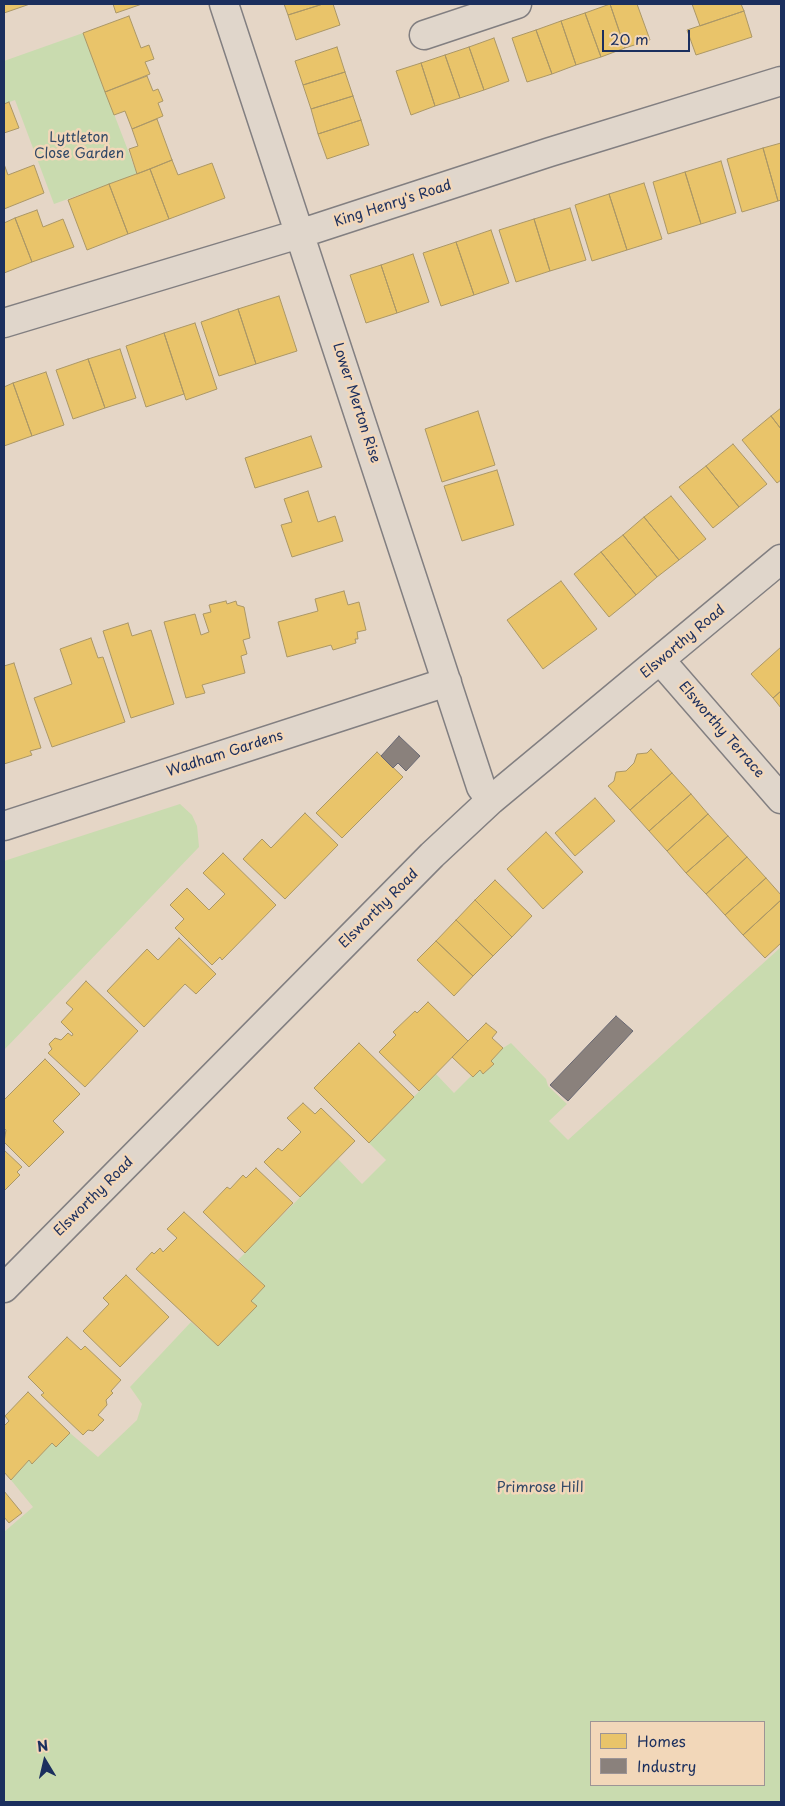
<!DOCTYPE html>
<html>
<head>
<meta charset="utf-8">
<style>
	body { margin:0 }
	#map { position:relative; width:785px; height:1806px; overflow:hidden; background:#e5d6c6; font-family:"Playpen Sans",sans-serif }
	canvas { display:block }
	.frame { position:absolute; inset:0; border:5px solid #1b2f5e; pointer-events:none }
	.legend { position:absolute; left:590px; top:1721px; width:175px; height:65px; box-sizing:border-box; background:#f2d7b9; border:1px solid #9c9495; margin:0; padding:6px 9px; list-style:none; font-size:15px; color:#1b2f5e }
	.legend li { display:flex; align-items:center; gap:10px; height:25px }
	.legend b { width:25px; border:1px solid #9c9495 }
	.north { position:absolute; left:20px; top:1736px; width:50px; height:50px; -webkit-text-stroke:4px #f2d7b9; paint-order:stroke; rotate:351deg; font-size:14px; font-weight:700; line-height:20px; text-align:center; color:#1b2f5e }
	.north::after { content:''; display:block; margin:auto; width:18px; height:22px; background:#1b2f5e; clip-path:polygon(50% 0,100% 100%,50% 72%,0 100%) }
	.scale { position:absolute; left:602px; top:30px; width:88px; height:22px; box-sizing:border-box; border:2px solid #1b2f5e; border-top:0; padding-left:6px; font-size:15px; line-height:18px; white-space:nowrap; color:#1b2f5e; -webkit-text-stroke:4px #f2d7b9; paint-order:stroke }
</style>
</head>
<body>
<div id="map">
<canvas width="785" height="1806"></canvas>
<div class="frame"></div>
<ul class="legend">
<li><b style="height:14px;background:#e9c46a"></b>Homes</li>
<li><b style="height:14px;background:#8a817c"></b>Industry</li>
</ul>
<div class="north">N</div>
<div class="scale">20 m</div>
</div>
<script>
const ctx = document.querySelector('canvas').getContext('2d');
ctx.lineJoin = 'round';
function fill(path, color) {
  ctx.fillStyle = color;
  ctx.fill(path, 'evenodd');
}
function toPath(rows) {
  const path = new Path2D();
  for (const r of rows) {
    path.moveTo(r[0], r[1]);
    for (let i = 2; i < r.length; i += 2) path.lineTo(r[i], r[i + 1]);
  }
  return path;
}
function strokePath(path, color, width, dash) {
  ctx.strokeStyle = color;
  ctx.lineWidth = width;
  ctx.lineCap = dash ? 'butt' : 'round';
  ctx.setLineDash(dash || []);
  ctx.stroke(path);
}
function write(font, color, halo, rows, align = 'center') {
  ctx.font = font + ' "Playpen Sans",sans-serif';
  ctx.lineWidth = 5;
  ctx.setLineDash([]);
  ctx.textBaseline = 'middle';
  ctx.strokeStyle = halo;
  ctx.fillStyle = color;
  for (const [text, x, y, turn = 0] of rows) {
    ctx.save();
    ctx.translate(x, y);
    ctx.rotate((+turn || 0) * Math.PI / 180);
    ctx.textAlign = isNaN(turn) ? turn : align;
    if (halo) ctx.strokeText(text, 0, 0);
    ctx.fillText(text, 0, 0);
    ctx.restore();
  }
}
const green = toPath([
	[83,33,137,174,54,204,15,100,4,104,4,61],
	[180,804,192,815,197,826,199,847,4,1050,4,861],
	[781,947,781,1802,4,1802,4,1532,33,1507,11,1480,29,1460,32,1464,52,1443,56,1446,70,1433,98,1457,137,1420,142,1404,130,1387,191,1322,218,1346,256,1306,251,1301,265,1286,238,1260,338,1159,362,1184,386,1160,369,1143,436,1074,454,1093,471,1076,473,1077,480,1070,483,1074,494,1064,491,1061,503,1048,511,1043,546,1079,548,1086,567,1104,549,1121,568,1140],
	[591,1722,764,1722,764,1785,591,1785]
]);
const homes = toPath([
	[4,4,30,4,4,13,4,4],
	[113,4,142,4,116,13,113,4],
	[284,4,323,4,288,15,284,4],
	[323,4,333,4,340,25,296,40,288,15,323,4],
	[610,4,637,4,650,40,625,48,610,4],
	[610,4,625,48,601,57,585,13,610,4],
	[692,4,741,4,744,11,700,26,692,4],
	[744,11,752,37,696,55,687,30,744,11],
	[585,13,601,57,576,65,561,21,585,13],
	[129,16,141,48,149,45,154,59,145,62,150,74,105,92,83,33,129,16],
	[561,21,576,65,552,74,536,30,561,21],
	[536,30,552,74,527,82,512,38,536,30],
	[494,38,509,81,484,90,469,47,494,38],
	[337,47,345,72,303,85,295,61,337,47],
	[469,47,484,90,460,98,445,55,469,47],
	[445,55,460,98,435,106,421,63,445,55],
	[421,63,435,106,411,115,396,71,421,63],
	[345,72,353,96,311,109,303,85,345,72],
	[147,76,153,91,158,89,163,101,158,103,163,116,132,129,125,111,114,115,105,92,147,76],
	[353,96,361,120,318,134,311,109,353,96],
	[9,102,19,128,4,133,4,104,9,102],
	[157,119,172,160,137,174,129,149,138,146,132,129,157,119],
	[361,120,369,145,327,159,318,134,361,120],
	[781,143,781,200,778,201,763,148,781,143],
	[763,148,778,201,742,212,727,159,763,148],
	[172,160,178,175,212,163,225,198,169,219,150,169,172,160],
	[721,161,736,213,701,224,685,172,721,161],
	[4,164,8,175,34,165,44,193,4,209,4,164],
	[150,169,169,219,128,234,109,184,150,169],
	[685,172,701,224,668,234,653,182,685,172],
	[644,183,662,239,627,250,609,194,644,183],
	[109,184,128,234,87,250,68,200,109,184],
	[609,194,627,250,592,261,575,205,609,194],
	[570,208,586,260,550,271,534,219,570,208],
	[37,210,43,227,63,219,74,247,32,262,15,218,37,210],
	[15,218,32,262,4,273,4,223,15,218],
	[534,219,550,271,516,282,499,230,534,219],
	[491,230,509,283,474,295,456,242,491,230],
	[456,242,474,295,441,306,423,253,456,242],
	[413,254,429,302,397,313,381,265,413,254],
	[381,265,397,313,366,323,350,275,381,265],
	[279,296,297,351,256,364,238,309,279,296],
	[238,309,256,364,219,376,201,322,238,309],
	[195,323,217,389,186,400,164,333,195,323],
	[164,333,184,394,146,407,126,346,164,333],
	[120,349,136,398,105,408,88,359,120,349],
	[88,359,105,408,73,419,56,370,88,359],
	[46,372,64,425,32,436,13,383,46,372],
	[13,383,32,436,4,446,4,387,13,383],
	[781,408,781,429,771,416,781,408],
	[478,411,495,465,442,482,425,429,478,411],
	[771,416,781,429,781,480,777,483,742,440,771,416],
	[311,436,322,467,255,488,245,458,311,436],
	[733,444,767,484,739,507,706,466,733,444],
	[706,466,739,507,713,528,679,487,706,466],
	[497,470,514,525,462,541,444,486,497,470],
	[308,491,318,522,335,516,343,541,292,557,281,525,292,522,284,499,308,491],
	[671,496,706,539,679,560,644,517,671,496],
	[644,517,679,560,657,577,623,535,644,517],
	[623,535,657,577,636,595,601,552,623,535],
	[601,552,636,595,609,617,574,574,601,552],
	[561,581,597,629,543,669,507,620,561,581],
	[344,591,348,605,359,602,366,630,357,632,358,639,355,639,356,643,333,650,331,645,287,657,278,622,318,611,315,599,344,591],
	[226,601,227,604,236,601,237,605,244,607,250,638,243,640,247,654,241,656,245,673,202,685,205,693,186,698,164,622,195,614,201,635,209,632,203,614,211,612,209,605,226,601],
	[128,623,132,636,151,630,174,704,131,718,103,631,128,623],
	[91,638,98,658,103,657,125,722,52,747,34,698,72,684,60,649,91,638],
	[781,647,781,691,773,698,751,674,781,647],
	[14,663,41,748,30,751,32,755,4,764,4,666,14,663],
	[781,691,781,708,773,698,781,691],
	[651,749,672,773,630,810,608,786,614,781,616,772,626,771,634,763,637,754,647,753,651,749],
	[377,752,403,777,342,838,316,813,377,752],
	[672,773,691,794,649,831,630,810,672,773],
	[691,794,708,814,667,851,649,831,691,794],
	[595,798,615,821,575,856,555,833,595,798],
	[305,813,338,845,285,899,243,859,262,839,271,848,305,813],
	[708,814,728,836,686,873,667,851,708,814],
	[546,832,583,872,543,909,507,869,546,832],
	[728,836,747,857,706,894,686,873,728,836],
	[223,853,276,905,222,960,220,957,212,965,175,928,184,919,170,905,187,888,209,910,225,894,203,873,223,853],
	[747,857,766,878,725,915,706,894,747,857],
	[766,878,781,895,781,900,743,935,725,915,766,878],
	[495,880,532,916,512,937,475,900,495,880],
	[475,900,512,937,493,956,456,920,475,900],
	[781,900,781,943,765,958,743,935,781,900],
	[456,920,493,956,473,976,436,941,456,920],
	[179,938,216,974,196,994,185,984,144,1027,107,991,147,949,158,960,179,938],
	[436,941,473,976,454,996,417,960,436,941],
	[86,981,138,1031,85,1087,48,1053,52,1049,49,1044,55,1038,61,1040,68,1033,72,1036,73,1034,61,1022,73,1009,66,1003,86,981],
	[428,1002,468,1041,419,1091,379,1052,396,1035,393,1032,415,1011,417,1013,428,1002],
	[486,1023,497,1032,492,1038,503,1048,491,1061,494,1064,483,1074,480,1070,473,1077,452,1057,486,1023],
	[359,1043,414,1097,369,1143,314,1088,359,1043],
	[45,1059,80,1094,53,1121,64,1132,29,1167,4,1142,6,1130,4,1128,4,1100,45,1059],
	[303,1103,315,1114,321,1108,355,1141,300,1197,264,1162,278,1148,282,1151,301,1132,287,1118,303,1103],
	[4,1150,22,1167,17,1172,20,1175,4,1191,4,1150],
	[256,1168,293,1203,245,1253,203,1212,227,1187,230,1189,243,1175,246,1178,256,1168],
	[184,1212,265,1286,251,1301,257,1306,218,1346,136,1269,152,1252,154,1254,160,1248,163,1252,177,1238,167,1229,184,1212],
	[126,1275,169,1317,120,1367,83,1331,109,1304,103,1298,126,1275],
	[67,1337,81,1350,85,1346,121,1380,111,1391,113,1393,106,1400,107,1405,98,1415,104,1420,93,1431,88,1430,83,1435,41,1395,44,1393,28,1377,67,1337],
	[28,1392,70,1433,56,1447,52,1443,32,1464,29,1460,11,1480,4,1472,4,1426,9,1421,5,1416,28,1392],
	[4,1491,22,1513,9,1523,4,1517,4,1491]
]);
const industry = toPath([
	[399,736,420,756,406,771,398,763,393,768,381,756,399,736],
	[616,1016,633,1031,568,1101,550,1085,616,1016]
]);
const minor = toPath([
	[224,4,481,787,491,800],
	[424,35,517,4],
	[4,323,299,234,550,152,781,81],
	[661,661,781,799],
	[4,826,447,682],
	[4,1288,432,855,491,800,781,559]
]);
const parkNames = [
	["Lyttleton",79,138],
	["Close Garden",79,154],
	["Primrose Hill",540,1488]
];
const streetNames = [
	["King Henry's Road",393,204,-18],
	["Lower Merton Rise",356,403,72],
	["Elsworthy Road",683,642,-40],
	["Elsworthy Terrace",721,730,49],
	["Wadham Gardens",225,754,-18],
	["Elsworthy Road",379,909,-45],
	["Elsworthy Road",94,1197,-45]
];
fill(green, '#c9dbaf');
fill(homes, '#e9c46a');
strokePath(homes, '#ab9766', 1);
fill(industry, '#8a817c');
strokePath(industry, '#696873', 1);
strokePath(minor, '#827f81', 31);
strokePath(minor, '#e0d6cb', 28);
write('14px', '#324967', '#f2d7b9', parkNames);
write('14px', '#1b2f5e', '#f2d7b9', streetNames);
</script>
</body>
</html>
